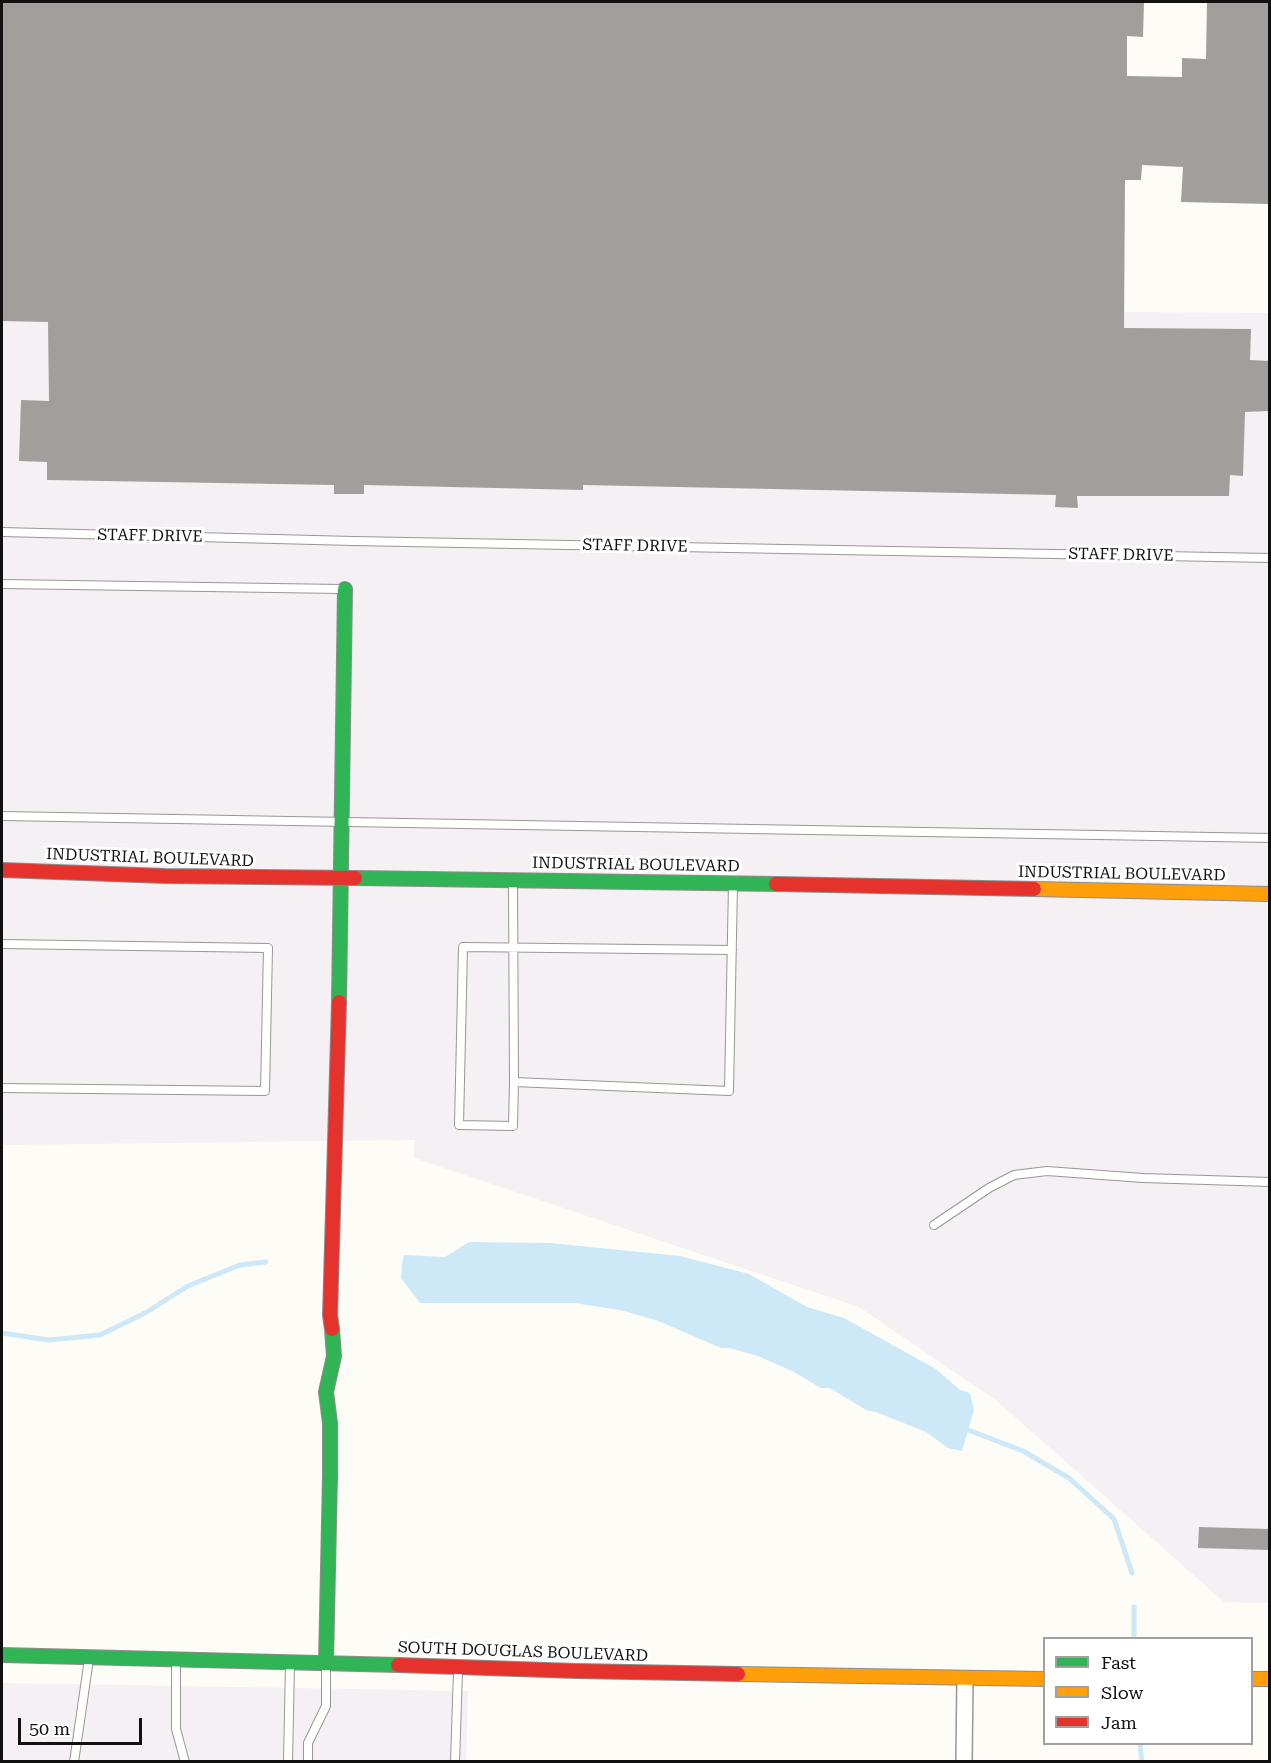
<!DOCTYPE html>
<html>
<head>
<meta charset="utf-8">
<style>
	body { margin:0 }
	#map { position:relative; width:1271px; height:1763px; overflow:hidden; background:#fdfcf7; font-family:"Roboto Serif",serif }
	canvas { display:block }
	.frame { position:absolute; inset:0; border:3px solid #111; pointer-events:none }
	.legend { position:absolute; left:1043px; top:1637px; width:210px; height:108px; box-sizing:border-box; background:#fff; border:2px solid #a0a0a0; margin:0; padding:8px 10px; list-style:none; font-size:18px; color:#111 }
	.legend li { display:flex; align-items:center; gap:12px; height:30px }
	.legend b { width:30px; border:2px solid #a0a0a0 }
	.scale { position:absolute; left:18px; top:1718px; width:124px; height:27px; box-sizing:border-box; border:3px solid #111; border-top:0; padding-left:8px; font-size:18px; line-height:21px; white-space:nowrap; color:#111; -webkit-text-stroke:4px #fff; paint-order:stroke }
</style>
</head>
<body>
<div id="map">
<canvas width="1271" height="1763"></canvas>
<div class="frame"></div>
<ul class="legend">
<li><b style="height:8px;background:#30b455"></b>Fast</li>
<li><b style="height:8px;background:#ff9f0a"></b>Slow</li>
<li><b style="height:8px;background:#e5322d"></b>Jam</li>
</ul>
<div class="scale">50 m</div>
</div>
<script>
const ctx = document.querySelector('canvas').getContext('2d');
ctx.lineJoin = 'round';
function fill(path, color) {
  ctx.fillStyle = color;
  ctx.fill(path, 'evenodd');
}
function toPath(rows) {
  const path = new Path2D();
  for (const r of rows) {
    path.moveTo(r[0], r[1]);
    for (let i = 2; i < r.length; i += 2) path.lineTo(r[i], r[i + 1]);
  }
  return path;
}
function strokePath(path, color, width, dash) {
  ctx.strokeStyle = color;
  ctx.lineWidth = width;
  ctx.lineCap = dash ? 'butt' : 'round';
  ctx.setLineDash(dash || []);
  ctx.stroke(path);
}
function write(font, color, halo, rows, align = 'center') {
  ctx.font = font + ' "Roboto Serif",serif';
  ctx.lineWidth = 6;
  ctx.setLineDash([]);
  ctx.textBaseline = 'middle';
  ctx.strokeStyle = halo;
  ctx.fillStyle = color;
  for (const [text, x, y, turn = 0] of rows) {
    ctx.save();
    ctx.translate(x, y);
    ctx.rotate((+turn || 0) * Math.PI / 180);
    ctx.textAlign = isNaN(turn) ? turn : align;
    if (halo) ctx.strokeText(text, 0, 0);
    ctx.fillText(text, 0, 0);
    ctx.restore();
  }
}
const industrial = toPath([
	[2,305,1269,313,1269,1603,1224,1602,997,1401,859,1307,414,1158,414,1140,2,1145],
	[2,1683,468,1691,466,1761,2,1762]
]);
const water = toPath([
	[469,1242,550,1243,680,1256,749,1274,807,1307,844,1318,936,1369,960,1390,970,1393,974,1410,962,1451,948,1448,926,1432,876,1412,866,1410,830,1388,821,1388,794,1372,758,1356,730,1348,721,1348,656,1320,620,1310,574,1303,420,1303,401,1278,402,1264,404,1255,445,1257]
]);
const stream = toPath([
	[2,1333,49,1340,100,1335,145,1313,188,1286,240,1265,266,1262],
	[963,1428,1023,1451,1069,1478,1114,1519,1132,1573],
	[1134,1607,1134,1638],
	[1140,1744,1142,1762]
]);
const building = toPath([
	[2,2,1144,2,1143,37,1127,36,1127,76,1182,77,1182,58,1206,59,1207,2,1269,2,1269,204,1181,202,1183,167,1142,165,1141,180,1125,180,1124,328,1251,329,1250,360,1269,361,1269,411,1245,412,1243,476,1230,475,1229,496,1077,496,1078,508,1055,507,1056,495,583,485,583,490,364,485,364,494,334,494,334,485,47,480,47,462,19,461,21,400,49,401,48,322,2,321],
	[1199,1527,1269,1529,1269,1550,1198,1548]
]);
const lane = toPath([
	[2,532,353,541,1270,558],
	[2,584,342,589],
	[2,816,1270,838],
	[513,882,514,1082],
	[2,944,268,948,265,1091,2,1088],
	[732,950,463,947,459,1125,513,1126,514,1082,729,1091,733,884],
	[934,1225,989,1188,1014,1175,1047,1171,1143,1178,1270,1182],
	[176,1662,176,1729,185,1762],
	[74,1762,89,1659],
	[288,1762,290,1663],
	[308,1762,308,1743,326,1706,326,1665],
	[455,1762,458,1671]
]);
const street = toPath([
	[964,1762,965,1679]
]);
const fast = toPath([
	[355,878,776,884],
	[339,1002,345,589],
	[2,1655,398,1665],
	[326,1662,330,1476,330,1423,326,1392,334,1356,332,1329]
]);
const slow = toPath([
	[1034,889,1270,894],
	[738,1674,1044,1679],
	[1252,1679,1270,1679]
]);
const jam = toPath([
	[2,870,165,876,355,878],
	[776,884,1034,889],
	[332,1329,330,1315,339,1002],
	[398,1665,576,1671,738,1674]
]);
const streetNames = [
	["STAFF DRIVE",150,536,1],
	["STAFF DRIVE",635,546,1],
	["STAFF DRIVE",1121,555,1],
	["INDUSTRIAL BOULEVARD",150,858,2],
	["INDUSTRIAL BOULEVARD",636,865,1],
	["INDUSTRIAL BOULEVARD",1122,874,1],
	["SOUTH DOUGLAS BOULEVARD",523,1652,2]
];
fill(industrial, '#f5f0f3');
fill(water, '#cde8f7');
strokePath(stream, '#cde8f7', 5);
fill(building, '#a19f9c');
strokePath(lane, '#979795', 10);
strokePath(street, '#979795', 18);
strokePath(fast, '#8e8d8b', 16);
strokePath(slow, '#8e8d8b', 16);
strokePath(jam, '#8e8d8b', 16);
strokePath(lane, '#fffffe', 8);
strokePath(street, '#fffffe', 15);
strokePath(fast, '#30b455', 14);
strokePath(slow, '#ff9f0a', 14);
strokePath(jam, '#e5322d', 14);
write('16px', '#111', '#fff', streetNames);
</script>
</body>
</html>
